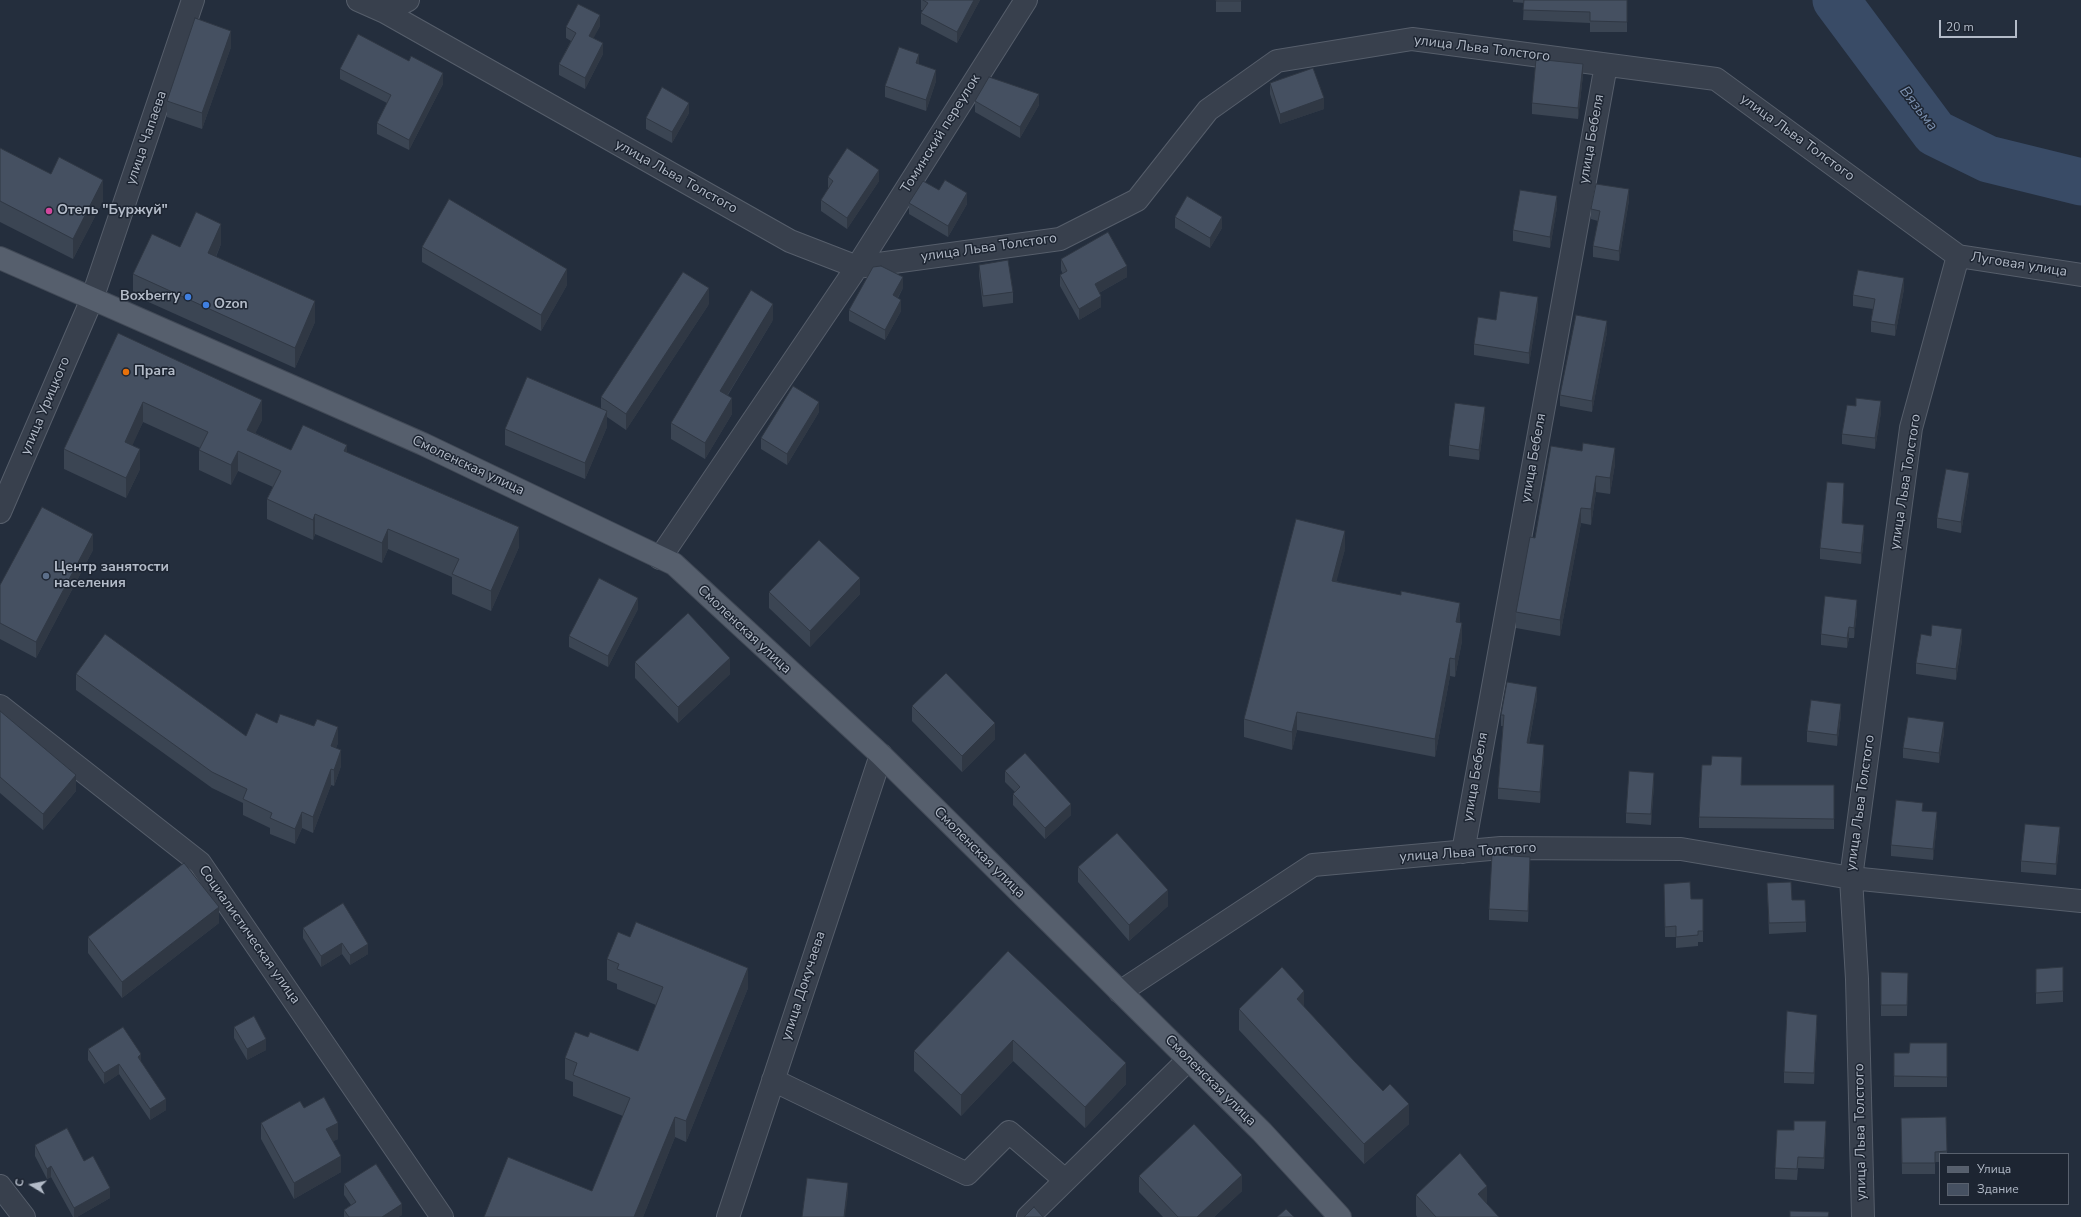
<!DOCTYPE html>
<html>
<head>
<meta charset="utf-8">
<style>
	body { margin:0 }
	#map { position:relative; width:2081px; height:1217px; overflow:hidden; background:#242e3d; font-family:"Nunito Sans",sans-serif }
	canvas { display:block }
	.legend { position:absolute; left:1939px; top:1153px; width:130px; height:52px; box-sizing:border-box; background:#1d2532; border:1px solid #59616e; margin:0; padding:5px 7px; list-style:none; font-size:12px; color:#b3bbc8 }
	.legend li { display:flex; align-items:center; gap:8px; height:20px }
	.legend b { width:20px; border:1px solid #59616e }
	.north { position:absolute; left:12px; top:1165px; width:40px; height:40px; -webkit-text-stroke:3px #1d2532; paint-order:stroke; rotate:280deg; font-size:11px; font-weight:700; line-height:16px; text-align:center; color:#b3bbc8 }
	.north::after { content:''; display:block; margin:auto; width:14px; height:18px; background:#b3bbc8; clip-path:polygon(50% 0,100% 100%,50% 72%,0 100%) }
	.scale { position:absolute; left:1939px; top:20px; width:78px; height:18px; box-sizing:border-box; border:2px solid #b3bbc8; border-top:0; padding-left:5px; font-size:12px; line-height:14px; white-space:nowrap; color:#b3bbc8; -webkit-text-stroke:3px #1d2532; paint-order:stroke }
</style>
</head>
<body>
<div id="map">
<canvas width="2081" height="1217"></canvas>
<ul class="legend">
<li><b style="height:5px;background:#565f6d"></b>Улица</li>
<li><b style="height:11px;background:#455061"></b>Здание</li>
</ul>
<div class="north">С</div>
<div class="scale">20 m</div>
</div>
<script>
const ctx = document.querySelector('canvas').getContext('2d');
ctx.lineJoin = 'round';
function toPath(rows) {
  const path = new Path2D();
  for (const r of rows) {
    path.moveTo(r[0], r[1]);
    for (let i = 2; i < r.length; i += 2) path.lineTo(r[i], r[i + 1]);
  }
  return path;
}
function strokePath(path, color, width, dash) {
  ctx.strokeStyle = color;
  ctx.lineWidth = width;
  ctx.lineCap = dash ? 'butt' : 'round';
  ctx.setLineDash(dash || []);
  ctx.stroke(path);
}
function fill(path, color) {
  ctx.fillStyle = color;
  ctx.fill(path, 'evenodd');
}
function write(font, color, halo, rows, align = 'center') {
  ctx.font = font + ' "Nunito Sans",sans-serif';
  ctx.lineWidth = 3;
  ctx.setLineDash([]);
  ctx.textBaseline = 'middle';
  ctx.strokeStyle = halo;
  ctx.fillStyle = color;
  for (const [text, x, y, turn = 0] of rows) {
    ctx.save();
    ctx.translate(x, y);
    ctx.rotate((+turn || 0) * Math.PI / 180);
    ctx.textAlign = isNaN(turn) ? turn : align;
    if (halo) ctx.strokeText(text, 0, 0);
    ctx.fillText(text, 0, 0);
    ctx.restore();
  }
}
const river = toPath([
	[1836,0,1935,133,1988,159,2081,182]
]);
const minor = toPath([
	[358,0,385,12,790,241,857,267,1060,239,1137,200,1208,110,1277,61,1412,39,1716,79,1958,256,1911,428,1851,878,1857,979,1863,1217],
	[385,12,408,0],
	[1958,256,2081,275],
	[0,512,92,299,193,0],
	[660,558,857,267,1026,0],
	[0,706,200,863,442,1217],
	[1463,852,1606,65],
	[1120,992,1313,865,1501,848,1681,849,1851,878,2081,901],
	[773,1080,967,1174,1009,1132,1065,1180],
	[0,1186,24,1217],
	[728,1217,881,755],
	[1028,1217,1188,1060]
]);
const major = toPath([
	[0,258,423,444,674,564,881,755,1262,1132,1340,1217]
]);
const wall = toPath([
	[921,0,980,0,957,43,921,24,921,13,923,10,921,10],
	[1241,0,1241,12,1216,12,1216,1],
	[1513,0,1627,0,1627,32,1590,32,1590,23,1523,20,1524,3,1513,2],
	[600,26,593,38,603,54,585,89,559,75,559,64,571,41,566,38,566,27],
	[231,47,202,129,167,117,167,101],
	[919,64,936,81,926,111,885,97,885,86],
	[340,69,443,84,409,150,377,134,377,123,387,103,340,79],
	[1583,75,1578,119,1532,114,1532,103],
	[1270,83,1324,109,1280,124,1270,94],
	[975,101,1039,105,1020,138,975,112],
	[689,113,672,143,646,129,646,118],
	[0,148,103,201,73,259,0,222],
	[828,177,879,181,847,229,821,211,821,200,829,188,828,188],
	[939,190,967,204,948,237,909,214,909,203],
	[1629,200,1619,261,1593,257,1593,246,1598,221,1591,219,1591,209],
	[1557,207,1550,248,1513,241,1513,230],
	[1175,217,1222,228,1210,248,1175,228],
	[221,244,216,257,315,322,295,368,133,295,133,274,180,247],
	[422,247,567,285,541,331,422,262],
	[1061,259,1127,277,1099,293,1101,307,1079,320,1060,286,1060,275,1063,274,1061,270],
	[979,265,1013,292,1013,303,983,307,979,275],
	[903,288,898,298,901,311,885,340,849,321,849,310],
	[1904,289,1895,336,1871,332,1871,321,1873,309,1853,306,1853,295],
	[709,304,626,430,607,417,607,427,585,479,505,445,505,429,601,409,601,397],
	[1538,308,1529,364,1474,355,1474,344,1496,320],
	[773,320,728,395,732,414,705,459,671,439,671,423],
	[1607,332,1592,412,1560,406,1560,395],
	[118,333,262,420,255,433,291,450,347,452,519,547,491,611,452,594,452,577,388,549,382,563,315,534,313,540,267,519,267,499,273,487,238,471,231,485,199,470,199,450,200,448,143,422,132,445,140,469,126,498,64,469,64,449],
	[1856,406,1881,412,1875,449,1842,444,1842,434],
	[819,412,787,465,761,449,761,438],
	[1485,417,1479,460,1449,456,1449,445],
	[1551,446,1615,464,1610,494,1596,492,1591,525,1581,523,1560,636,1516,628,1516,612,1535,538],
	[1969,483,1961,533,1937,528,1937,518],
	[1844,494,1842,523,1864,536,1861,564,1820,559,1820,548],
	[1345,549,1336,581,1460,621,1462,641,1455,677,1450,676,1435,757,1297,730,1292,750,1244,737,1244,719],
	[93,550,36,658,0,639,0,585],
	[769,592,860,594,810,647,769,608],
	[638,609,608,667,569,647,569,636],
	[1857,611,1854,638,1849,638,1847,648,1821,645,1821,634],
	[1931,636,1962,640,1956,680,1916,674,1916,663],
	[635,662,730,674,678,723,635,678],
	[76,674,246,736,277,723,338,743,336,748,341,766,334,786,331,785,313,833,302,828,295,844,270,834,270,828,243,815,243,803,212,788,76,690],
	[1537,698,1529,744,1544,756,1540,803,1498,799,1498,788,1503,726,1501,726,1501,715],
	[912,706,995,739,962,772,912,721],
	[0,711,76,791,43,830,0,793],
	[1841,715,1837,746,1807,742,1807,731],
	[1944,733,1939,763,1903,758,1903,748],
	[1742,768,1741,785,1834,785,1834,829,1699,828,1699,817],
	[1005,771,1071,815,1045,839,1013,805,1013,794,1015,792,1005,782],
	[1654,784,1651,825,1626,823,1626,813],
	[1923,811,1937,823,1933,860,1891,856,1891,845],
	[2060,837,2056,875,2021,872,2021,861],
	[1078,867,1168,906,1129,941,1078,882],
	[1530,868,1528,922,1489,920,1489,909],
	[1767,883,1792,900,1806,922,1806,932,1769,934],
	[1664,884,1691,899,1703,899,1703,942,1698,942,1698,946,1676,948,1676,937,1665,937],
	[219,923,122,998,88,953,88,937],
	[303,928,368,944,368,954,350,965,342,954,321,967,303,938],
	[1008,951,1126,1084,1085,1128,1013,1061,961,1116,914,1071,914,1051],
	[607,959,748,988,686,1142,675,1137,643,1217,484,1217,592,1191,623,1116,573,1096,573,1082,565,1079,565,1058,638,1051,656,1005,617,989,617,984,607,980],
	[2063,967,2063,1002,2036,1004,2036,969],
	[1881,972,1908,973,1907,1016,1881,1016],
	[1304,1007,1409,1124,1364,1164,1239,1030,1239,1009],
	[1817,1025,1814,1084,1784,1083,1784,1072],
	[234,1027,266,1050,247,1060,234,1038],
	[1947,1043,1947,1087,1894,1087,1894,1053,1909,1053],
	[88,1049,141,1062,166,1110,150,1120,119,1074,104,1084,88,1060],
	[304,1108,338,1139,333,1141,341,1172,294,1199,261,1139,261,1123],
	[1946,1117,1947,1154,1940,1154,1940,1162,1935,1162,1935,1174,1902,1174,1901,1118],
	[1826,1132,1824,1169,1798,1168,1797,1180,1775,1179,1775,1168],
	[35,1145,84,1161,110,1198,77,1217,73,1217,51,1177,47,1179,35,1156],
	[1139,1176,1242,1191,1214,1217,1163,1217,1139,1192],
	[344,1184,402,1215,398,1217,344,1217,344,1210,351,1205,344,1195],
	[1416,1195,1487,1204,1499,1217,1417,1217,1416,1215]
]);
const shadedWall = toPath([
	[974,0,980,0,957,43,957,32],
	[600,15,600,26,589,47,589,36],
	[231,31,231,47,202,129,202,113],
	[603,43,603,54,585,89,585,78],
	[919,54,919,65,916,63],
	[1583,64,1583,75,1578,119,1578,108],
	[936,70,936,81,926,111,926,100],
	[443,73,443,84,409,150,409,140],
	[1039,94,1039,105,1020,138,1020,127],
	[1324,98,1324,109,1280,124,1280,114],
	[689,103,689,113,672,143,672,132],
	[879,170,879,181,847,229,847,218],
	[103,180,103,201,73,259,73,239],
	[1629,189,1629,200,1619,261,1619,251],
	[967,193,967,204,948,237,948,226],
	[1557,196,1557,207,1550,248,1550,237],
	[1222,217,1222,228,1210,248,1210,238],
	[221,224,221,244,208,274,208,253],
	[1127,266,1127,277,1095,295,1095,284],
	[567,269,567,285,541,331,541,315],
	[903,277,903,288,893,306,893,295],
	[1904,278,1904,289,1895,336,1895,325],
	[709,288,709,304,626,430,626,414],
	[1101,296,1101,307,1079,320,1079,309],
	[1538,297,1538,308,1529,364,1529,353],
	[901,300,901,311,885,340,885,330],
	[315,301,315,322,295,368,295,348],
	[773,304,773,320,720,407,720,391],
	[1607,321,1607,332,1592,412,1592,401],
	[732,398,732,414,705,459,705,443],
	[262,400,262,420,247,450,247,430],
	[1881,401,1881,412,1875,449,1875,438],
	[143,402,143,422,125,462,125,442],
	[819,402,819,412,787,465,787,454],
	[1485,407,1485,417,1479,460,1479,450],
	[607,411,607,427,585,479,585,463],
	[347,445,347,465,344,451],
	[1615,448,1615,464,1610,494,1610,478],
	[140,449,140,469,126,498,126,478],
	[238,451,238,471,231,485,231,465],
	[1969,473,1969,483,1961,533,1961,522],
	[1596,476,1596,492,1591,525,1591,509],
	[1844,483,1844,494,1842,534,1842,523],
	[1581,508,1581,523,1560,636,1560,620],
	[315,514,315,534,313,540,313,520],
	[1864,525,1864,536,1861,564,1861,553],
	[519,527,519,547,491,611,491,591],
	[388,529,388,549,382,563,382,543],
	[1345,531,1345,549,1332,599,1332,581],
	[93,534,93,550,36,658,36,642],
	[860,578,860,594,810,647,810,631],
	[638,598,638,609,608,667,608,656],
	[1857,600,1857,611,1854,638,1854,628],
	[1460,603,1460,621,1456,640,1456,622],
	[1462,623,1462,641,1455,677,1455,659],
	[1849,627,1849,638,1847,648,1847,638],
	[1962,629,1962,640,1956,680,1956,669],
	[730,658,730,674,678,723,678,707],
	[1450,658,1450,676,1435,757,1435,739],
	[1537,687,1537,698,1527,754,1527,743],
	[1841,704,1841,715,1837,746,1837,735],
	[1297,712,1297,730,1292,750,1292,732],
	[1944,722,1944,733,1939,763,1939,753],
	[995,723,995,739,962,772,962,756],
	[338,727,338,743,331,762,331,746],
	[1544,745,1544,756,1540,803,1540,792],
	[341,750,341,766,334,786,334,770],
	[1742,757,1742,768,1741,796,1741,785],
	[331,769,331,785,313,833,313,817],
	[1654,773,1654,784,1651,825,1651,814],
	[76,775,76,791,43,830,43,814],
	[1071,804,1071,815,1045,839,1045,828],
	[302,812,302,828,295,844,295,829],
	[1937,812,1937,823,1933,860,1933,849],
	[2060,827,2060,837,2056,875,2056,864],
	[1530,857,1530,868,1528,922,1528,911],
	[1168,890,1168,906,1129,941,1129,925],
	[219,907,219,923,122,998,122,982],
	[342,943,342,954,321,967,321,956],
	[368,944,368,954,350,965,350,955],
	[748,968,748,988,686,1142,686,1121],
	[1304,991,1304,1012,1297,999],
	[1817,1015,1817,1025,1814,1084,1814,1073],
	[266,1039,266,1050,247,1060,247,1049],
	[1013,1040,1013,1061,961,1116,961,1095],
	[141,1054,141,1065,138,1057],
	[1126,1063,1126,1084,1085,1128,1085,1107],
	[119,1064,119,1074,104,1084,104,1073],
	[166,1099,166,1110,150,1120,150,1109],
	[1409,1104,1409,1124,1364,1164,1364,1144],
	[675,1117,675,1137,643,1217,634,1217],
	[1826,1121,1826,1132,1824,1169,1824,1158],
	[338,1123,338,1139,326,1145,326,1129],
	[341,1156,341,1172,294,1199,294,1183],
	[51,1166,51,1177,47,1179,47,1169],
	[1242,1175,1242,1191,1214,1217,1197,1217],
	[848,1183,848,1194,845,1217,844,1217],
	[1487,1186,1487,1207,1478,1194],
	[110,1188,110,1198,77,1217,74,1217,74,1208],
	[402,1204,402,1215,398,1217,382,1217]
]);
const building = toPath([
	[923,0,974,0,957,32,921,13,928,3,923,0],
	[1216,0,1241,0,1241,1,1216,1,1216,0],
	[1524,0,1627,0,1627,22,1590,21,1590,12,1523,10,1524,0],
	[578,4,600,15,589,36,603,43,585,78,559,64,576,33,566,27,578,4],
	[195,18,231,31,202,113,167,101,195,18],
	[358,34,409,61,411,56,443,73,409,140,377,123,391,95,340,69,358,34],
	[899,47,919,54,916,63,936,70,926,100,885,86,899,47],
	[1536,59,1583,64,1578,108,1532,103,1536,59],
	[1313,68,1324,98,1280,114,1270,83,1313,68],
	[989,77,1039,94,1020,127,975,101,989,77],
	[662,87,689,103,672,132,646,118,662,87],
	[0,148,51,174,59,157,103,180,73,239,0,201,0,148],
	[847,148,879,170,847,218,821,200,833,181,828,177,847,148],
	[945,180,967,193,948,226,909,203,923,181,939,190,945,180],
	[1596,184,1629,189,1619,251,1593,246,1600,211,1591,209,1596,184],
	[1520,190,1557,196,1550,237,1513,230,1520,190],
	[1187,196,1222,217,1210,238,1175,217,1187,196],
	[449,199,567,269,541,315,422,247,449,199],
	[196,212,221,224,208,253,315,301,295,348,133,274,152,234,180,247,196,212],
	[1108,232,1127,266,1095,284,1101,296,1079,309,1060,275,1067,271,1061,259,1108,232],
	[1008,260,1013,292,983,296,979,265,1008,260],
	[881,266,903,277,893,295,901,300,885,330,849,310,873,267,881,266],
	[1858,270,1904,278,1895,325,1871,321,1875,299,1853,295,1858,270],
	[683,272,709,288,626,414,601,397,683,272],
	[751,290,773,304,720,391,732,398,705,443,671,423,751,290],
	[1500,291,1538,297,1529,353,1474,344,1478,317,1496,320,1500,291],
	[1576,315,1607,321,1592,401,1560,395,1576,315],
	[118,333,262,400,247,430,291,450,303,425,347,445,344,451,519,527,491,591,452,574,459,559,388,529,382,543,315,514,313,520,267,499,281,471,238,451,231,465,199,450,208,432,143,402,125,442,140,449,126,478,64,449,118,333],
	[527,377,607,411,585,463,505,429,527,377],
	[793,386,819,402,787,454,761,438,793,386],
	[1856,398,1881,401,1875,438,1842,434,1847,405,1856,406,1856,398],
	[1455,403,1485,407,1479,450,1449,445,1455,403],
	[1583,443,1615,448,1610,478,1596,476,1591,509,1581,508,1560,620,1516,612,1530,537,1535,538,1551,446,1582,451,1583,443],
	[1946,469,1969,473,1961,522,1937,518,1946,469],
	[1827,482,1844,483,1842,523,1864,525,1861,553,1820,548,1827,482],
	[42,507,93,534,36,642,0,623,0,585,42,507],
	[1296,519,1345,531,1332,581,1401,595,1401,591,1460,603,1456,622,1462,623,1455,659,1450,658,1435,739,1297,712,1292,732,1244,719,1296,519],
	[819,540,860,578,810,631,769,592,819,540],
	[599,578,638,598,608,656,569,636,599,578],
	[1825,596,1857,600,1854,628,1849,627,1847,638,1821,634,1825,596],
	[688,613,730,658,678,707,635,662,688,613],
	[1932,625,1962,629,1956,669,1916,663,1921,634,1931,636,1932,625],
	[105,634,246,736,256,713,277,723,280,714,314,726,317,719,338,727,331,746,341,750,334,770,331,769,313,817,302,812,295,829,270,818,272,813,243,799,247,789,212,772,76,674,105,634],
	[946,673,995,723,962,756,912,706,946,673],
	[1507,682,1537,687,1527,743,1544,745,1540,792,1498,788,1504,715,1501,715,1507,682],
	[1811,700,1841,704,1837,735,1807,731,1811,700],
	[0,711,76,775,43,814,0,777,0,711],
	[1908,717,1944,722,1939,753,1903,748,1908,717],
	[1025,753,1071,804,1045,828,1013,794,1020,787,1005,771,1025,753],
	[1712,756,1742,757,1741,785,1834,785,1834,819,1699,817,1702,765,1711,765,1712,756],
	[1629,771,1654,773,1651,814,1626,813,1629,771],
	[1896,800,1923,803,1922,811,1937,812,1933,849,1891,845,1896,800],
	[2025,824,2060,827,2056,864,2021,861,2025,824],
	[1117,833,1168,890,1129,925,1078,867,1117,833],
	[1492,855,1530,857,1528,911,1489,909,1492,855],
	[184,863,219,907,122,982,88,937,184,863],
	[1690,882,1691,899,1703,899,1703,931,1698,931,1698,935,1676,937,1676,926,1665,927,1664,884,1690,882],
	[1791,882,1792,900,1805,900,1806,922,1769,923,1767,883,1791,882],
	[343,903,368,944,350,955,342,943,321,956,303,928,343,903],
	[636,922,748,968,686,1121,675,1117,634,1217,484,1217,508,1157,592,1191,630,1098,573,1075,577,1063,565,1058,575,1032,588,1037,590,1032,638,1051,663,987,617,969,619,964,607,959,618,932,630,937,636,922],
	[1008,951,1126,1063,1085,1107,1013,1040,961,1095,914,1051,1008,951],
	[1282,967,1304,991,1297,999,1355,1062,1383,1091,1390,1084,1409,1104,1364,1144,1239,1009,1282,967],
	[2063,967,2063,991,2036,993,2036,969,2063,967],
	[1881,972,1908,973,1907,1005,1881,1005,1881,972],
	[1787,1011,1817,1015,1814,1073,1784,1072,1787,1011],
	[254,1016,266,1039,247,1049,234,1027,254,1016],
	[123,1027,141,1054,138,1057,166,1099,150,1109,119,1064,104,1073,88,1049,123,1027],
	[1910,1043,1947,1043,1947,1077,1894,1076,1894,1053,1909,1053,1910,1043],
	[324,1097,338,1123,326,1129,341,1156,294,1183,261,1123,300,1101,304,1108,324,1097],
	[1946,1117,1947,1151,1935,1152,1935,1163,1902,1163,1901,1118,1946,1117],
	[1794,1121,1826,1121,1824,1158,1798,1157,1797,1169,1775,1168,1777,1130,1794,1130,1794,1121],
	[1194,1124,1242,1175,1197,1217,1178,1217,1139,1176,1194,1124],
	[67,1128,84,1161,93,1156,110,1188,74,1208,51,1166,47,1169,35,1145,67,1128],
	[1460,1153,1487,1186,1478,1194,1499,1217,1436,1217,1416,1195,1460,1153],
	[376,1164,402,1204,382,1217,349,1217,344,1210,356,1202,344,1184,376,1164],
	[807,1178,848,1183,844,1217,802,1217,807,1178],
	[1034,1207,1043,1217,1024,1217,1034,1207],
	[1286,1209,1294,1217,1277,1217,1286,1209],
	[1790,1211,1829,1212,1828,1217,1790,1217,1790,1211]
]);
const markers = [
	[49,211,4,"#d1479c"],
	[188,297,4,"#3f7fe0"],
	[206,305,4,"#3f7fe0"],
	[126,372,4,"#e8710a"],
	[46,576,4,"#5c6f8a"]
];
const streetNames = [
	["улица Льва Толстого",1482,49,7],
	["Томинский переулок",941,134,-58],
	["улица Чапаева",147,138,-71],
	["улица Льва Толстого",1797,138,36],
	["улица Бебеля",1592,139,-80],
	["улица Льва Толстого",676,177,29],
	["улица Льва Толстого",989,248,-8],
	["Луговая улица",2019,265,9],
	["улица Урицкого",46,406,-67],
	["улица Бебеля",1534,458,-80],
	["Смоленская улица",468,466,25],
	["улица Льва Толстого",1906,482,-81],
	["Смоленская улица",744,630,43],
	["улица Бебеля",1476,777,-80],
	["улица Льва Толстого",1861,803,-82],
	["Смоленская улица",979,853,45],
	["улица Льва Толстого",1468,853,-4],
	["Социалистическая улица",249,935,55],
	["улица Докучаева",804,986,-72],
	["Смоленская улица",1210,1081,45],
	["улица Льва Толстого",1861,1132,-91]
];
const poiNames = [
	["Отель \"Буржуй\"",57,211],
	["Boxberry",180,297,"right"],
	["Ozon",214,305],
	["Прага",134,372],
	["Центр занятости",54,568],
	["населения",54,584]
];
const waterNames = [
	["Вязьма",1918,109,52]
];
strokePath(river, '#394b66', 47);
strokePath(minor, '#565e6b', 24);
strokePath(major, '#414956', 24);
strokePath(minor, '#38404d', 22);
strokePath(major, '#565f6d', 22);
fill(wall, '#3b4553');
fill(shadedWall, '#303844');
fill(building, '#455061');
strokePath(building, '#303844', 1);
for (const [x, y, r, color] of markers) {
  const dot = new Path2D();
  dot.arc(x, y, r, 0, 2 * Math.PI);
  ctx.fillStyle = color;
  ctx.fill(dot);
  strokePath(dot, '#1d2532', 1.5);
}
write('14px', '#b3bbc8', '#1d2532', streetNames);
write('bold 14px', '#b3bbc8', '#1d2532', poiNames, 'left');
write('italic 15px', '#7c91b0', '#1d2532', waterNames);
</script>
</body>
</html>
